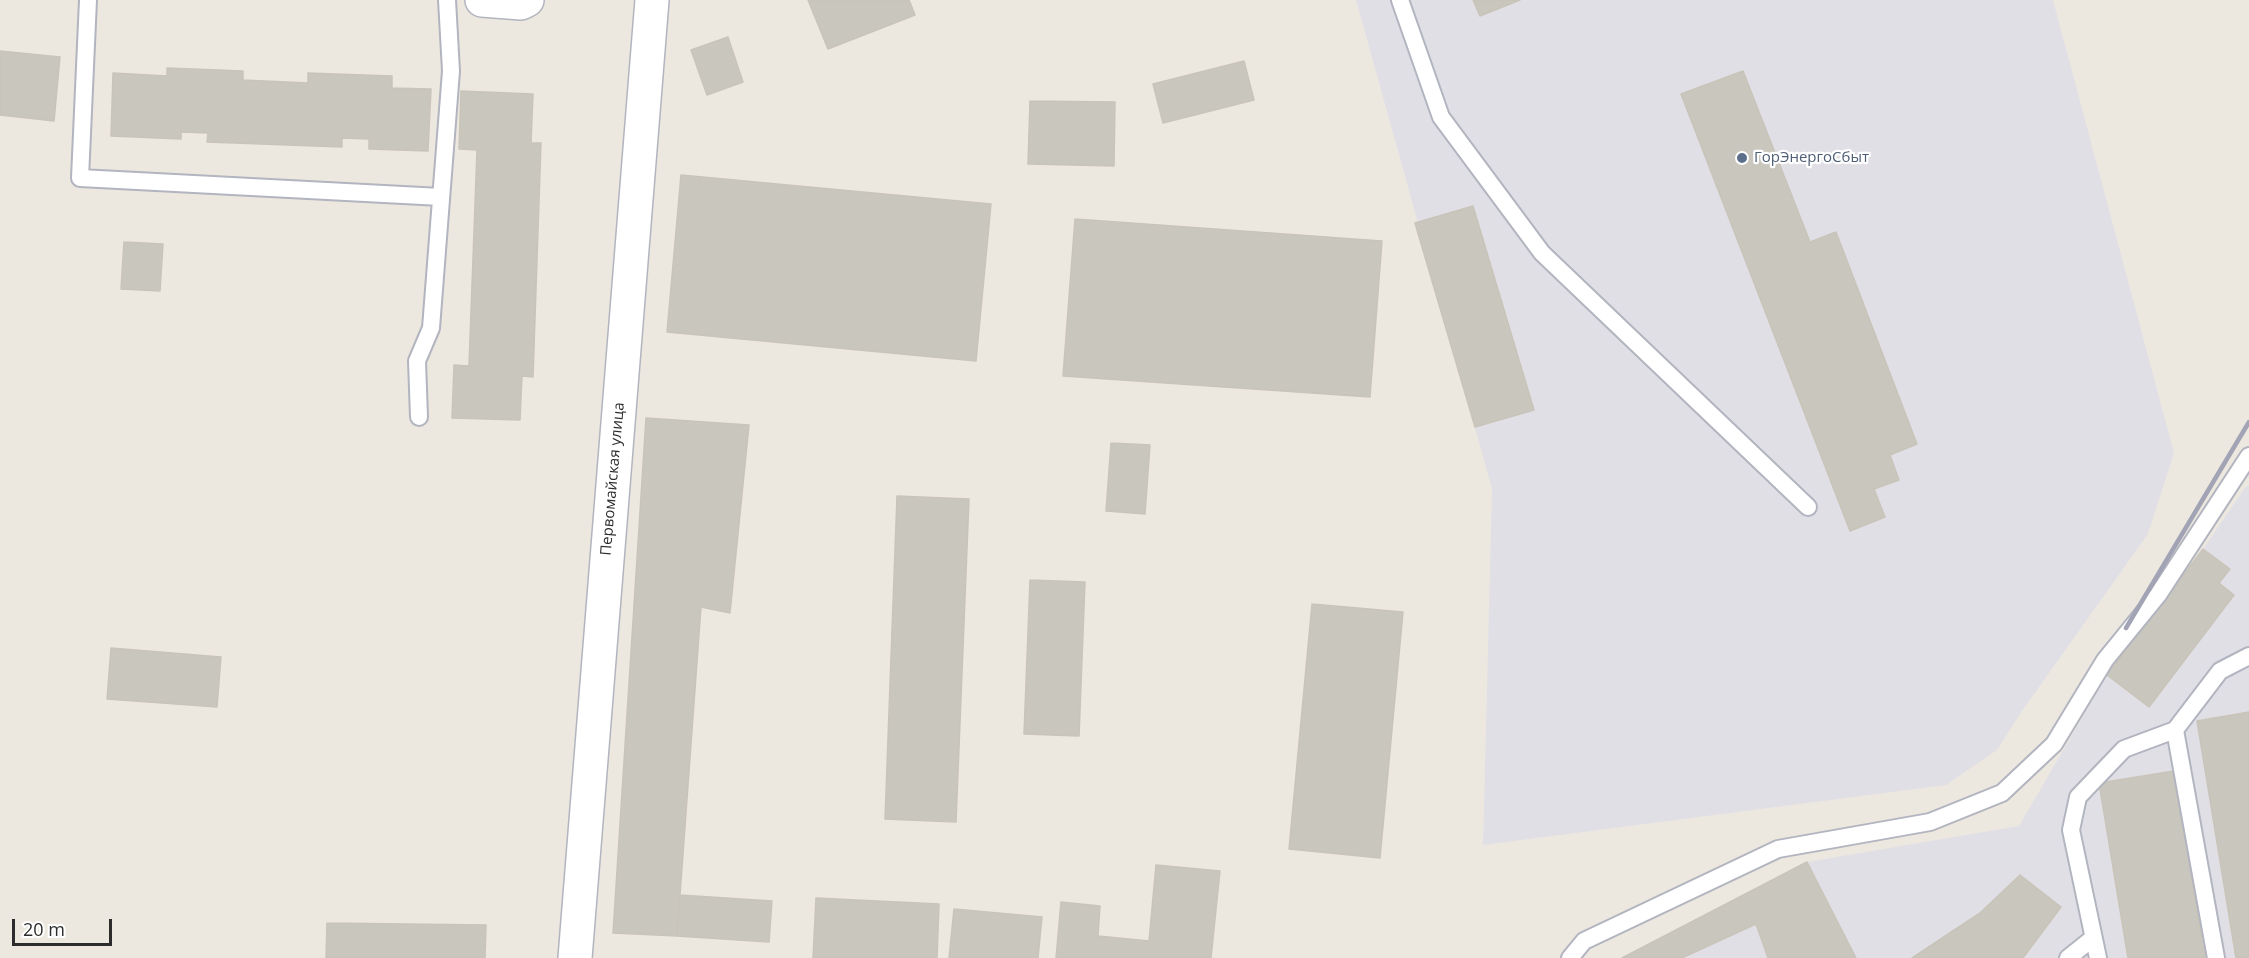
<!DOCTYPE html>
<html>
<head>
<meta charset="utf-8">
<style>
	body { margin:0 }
	#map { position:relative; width:2249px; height:958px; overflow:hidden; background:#ede8df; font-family:"Open Sans",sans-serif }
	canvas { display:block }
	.scale { position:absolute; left:12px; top:919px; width:100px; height:27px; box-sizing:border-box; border:3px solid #2c2c2c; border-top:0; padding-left:8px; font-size:18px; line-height:21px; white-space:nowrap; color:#2c2c2c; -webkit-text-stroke:4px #fff; paint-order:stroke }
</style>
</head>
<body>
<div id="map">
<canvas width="2249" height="958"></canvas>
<div class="scale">20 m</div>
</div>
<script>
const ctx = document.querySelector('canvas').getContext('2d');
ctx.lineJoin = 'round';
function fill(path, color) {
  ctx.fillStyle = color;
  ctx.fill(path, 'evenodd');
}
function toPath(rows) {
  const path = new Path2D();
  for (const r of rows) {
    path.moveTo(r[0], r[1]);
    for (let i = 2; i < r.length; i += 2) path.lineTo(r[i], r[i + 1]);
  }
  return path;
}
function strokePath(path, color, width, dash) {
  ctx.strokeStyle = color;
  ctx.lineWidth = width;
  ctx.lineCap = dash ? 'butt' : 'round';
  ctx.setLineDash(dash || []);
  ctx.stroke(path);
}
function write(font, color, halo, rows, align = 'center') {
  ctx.font = font + ' "Open Sans",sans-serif';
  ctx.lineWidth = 4.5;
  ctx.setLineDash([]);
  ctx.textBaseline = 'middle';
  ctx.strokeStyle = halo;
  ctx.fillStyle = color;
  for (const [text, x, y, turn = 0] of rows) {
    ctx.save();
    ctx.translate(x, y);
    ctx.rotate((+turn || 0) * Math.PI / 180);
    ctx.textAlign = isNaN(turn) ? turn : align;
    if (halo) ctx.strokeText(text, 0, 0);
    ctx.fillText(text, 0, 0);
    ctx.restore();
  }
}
const industrial = toPath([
	[1356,0,2053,0,2174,453,2148,534,2022,711,1997,750,1946,785,1483,845,1492,489],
	[2246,486,2249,486,2249,958,1622,958,1807,862,2019,826,2107,675,2203,549]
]);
const building = toPath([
	[808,0,909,0,915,15,828,49,808,0],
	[1473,0,1520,0,1480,16,1473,0],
	[728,37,743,82,707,95,691,50,728,37],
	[0,51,60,57,54,121,0,115,0,51],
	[1244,61,1254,100,1163,123,1153,84,1244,61],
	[167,68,243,71,243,80,308,83,308,73,392,76,392,88,431,89,428,151,369,149,369,139,342,138,342,147,207,142,208,133,181,132,181,139,111,136,113,73,167,76,167,68],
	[1743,71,1810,242,1836,232,1917,444,1890,455,1899,480,1874,489,1885,517,1850,531,1681,94,1743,71],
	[461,91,533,94,531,143,541,143,533,377,522,376,520,420,452,418,454,365,469,366,477,150,459,149,461,91],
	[1030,101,1115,102,1114,166,1028,164,1030,101],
	[681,175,991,204,976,361,667,332,681,175],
	[1473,206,1534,410,1475,427,1415,223,1473,206],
	[1075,219,1382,241,1370,397,1063,376,1075,219],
	[124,242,163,244,160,291,121,289,124,242],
	[646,418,749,425,730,613,701,607,677,936,613,933,646,418],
	[1111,443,1150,445,1145,514,1106,511,1111,443],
	[897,496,969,499,956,822,885,819,897,496],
	[2203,549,2230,569,2219,583,2234,595,2149,707,2107,675,2203,549],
	[1030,580,1085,582,1079,736,1024,734,1030,580],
	[1312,604,1403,612,1380,858,1289,849,1312,604],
	[111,648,221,657,217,707,107,699,111,648],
	[2249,712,2249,958,2236,958,2197,721,2249,712],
	[2174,771,2205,958,2128,958,2099,783,2174,771],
	[1807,862,1856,958,1768,958,1756,924,1682,958,1622,958,1807,862],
	[1156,865,1220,871,1211,958,1056,958,1061,902,1100,906,1098,936,1149,941,1156,865],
	[2020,875,2061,907,2023,958,1912,958,1980,913,2020,875],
	[680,895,772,901,769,942,677,936,680,895],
	[816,898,939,904,937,958,813,958,816,898],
	[954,909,1042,917,1038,958,949,958,954,909],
	[327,923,486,925,485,958,326,958,327,923]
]);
const lane = toPath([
	[88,0,80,178,441,197],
	[1400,0,1441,117,1542,253,1808,507],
	[419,417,417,361,431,328,451,71,447,0],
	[2175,730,2216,958],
	[1570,958,1584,941,1778,849,1930,822,2002,793,2054,744,2105,660,2158,595,2249,456],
	[2068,958,2093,938],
	[2098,958,2071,830,2078,797,2124,749,2175,730,2220,671,2249,656]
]);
const secondary = toPath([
	[482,0,521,3,527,0],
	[575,958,652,0]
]);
const rail = toPath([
	[2126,628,2249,422]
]);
const markers = [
	[1742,158,6,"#5c6f8a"]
];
const serviceNames = [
	["ГорЭнергоСбыт",1754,158]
];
const streetNames = [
	["Первомайская улица",613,479,-85]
];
fill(industrial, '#e1dfe6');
fill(building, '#c9c6bd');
strokePath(building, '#c9c4b9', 1.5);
strokePath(lane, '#b2b5bf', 20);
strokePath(secondary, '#b2b5bf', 36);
strokePath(lane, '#fff', 16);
strokePath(secondary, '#fff', 33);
strokePath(rail, '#a2a4b5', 4.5);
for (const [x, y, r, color] of markers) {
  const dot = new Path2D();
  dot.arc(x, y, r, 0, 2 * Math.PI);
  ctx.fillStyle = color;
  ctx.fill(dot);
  strokePath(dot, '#fff', 2);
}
write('15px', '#4e5e75', '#fff', serviceNames, 'left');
write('15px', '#2c2c2c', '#fff', streetNames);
</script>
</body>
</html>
